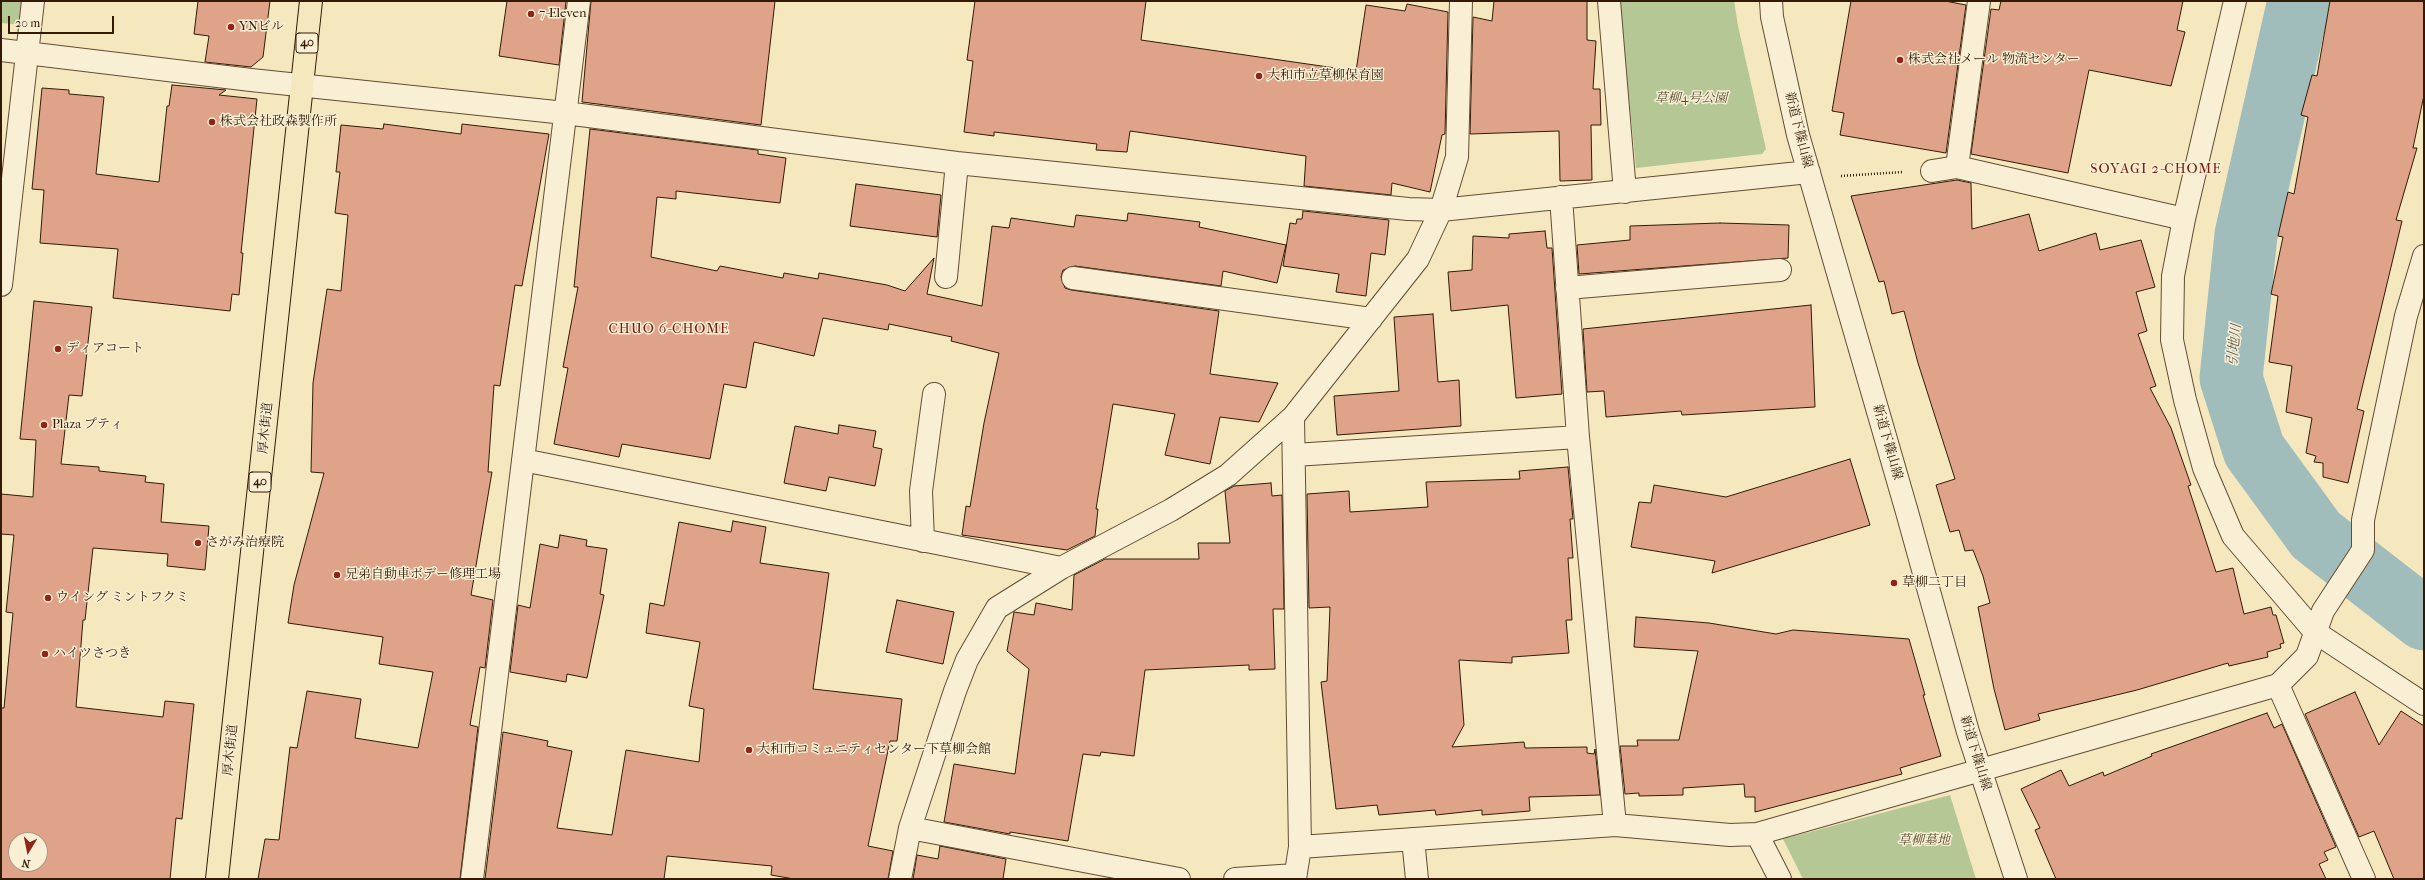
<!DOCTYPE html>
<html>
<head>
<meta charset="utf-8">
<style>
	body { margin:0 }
	#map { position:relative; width:2425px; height:880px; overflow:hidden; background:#f5e7be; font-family:"IM FELL French Canon",serif }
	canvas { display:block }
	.frame { position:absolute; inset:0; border:2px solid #321a05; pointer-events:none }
	.north { position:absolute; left:8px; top:832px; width:40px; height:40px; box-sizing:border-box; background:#f8efd5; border:1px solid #a99a82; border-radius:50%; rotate:190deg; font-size:11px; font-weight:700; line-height:16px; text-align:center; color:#321a05 }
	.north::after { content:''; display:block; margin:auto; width:14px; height:18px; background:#8f2418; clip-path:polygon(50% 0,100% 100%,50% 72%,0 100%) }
	.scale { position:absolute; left:8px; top:16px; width:106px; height:18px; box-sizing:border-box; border:2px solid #321a05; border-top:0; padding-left:5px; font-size:12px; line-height:14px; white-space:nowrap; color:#321a05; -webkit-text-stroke:3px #f8efd5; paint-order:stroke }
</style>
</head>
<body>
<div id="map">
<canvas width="2425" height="880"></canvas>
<div class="frame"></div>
<div class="north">N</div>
<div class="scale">20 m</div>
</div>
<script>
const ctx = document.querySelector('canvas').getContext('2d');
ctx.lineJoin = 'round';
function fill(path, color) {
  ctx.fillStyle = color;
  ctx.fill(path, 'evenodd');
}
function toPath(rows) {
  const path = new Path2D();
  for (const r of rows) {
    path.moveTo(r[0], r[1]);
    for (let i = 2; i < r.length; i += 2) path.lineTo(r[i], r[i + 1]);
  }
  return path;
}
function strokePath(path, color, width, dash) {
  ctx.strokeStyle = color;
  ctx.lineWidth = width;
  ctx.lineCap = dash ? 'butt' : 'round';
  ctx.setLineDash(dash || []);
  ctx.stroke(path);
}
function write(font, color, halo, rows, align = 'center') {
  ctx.font = font + ' "IM FELL French Canon","Noto Serif JP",serif';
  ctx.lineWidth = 3;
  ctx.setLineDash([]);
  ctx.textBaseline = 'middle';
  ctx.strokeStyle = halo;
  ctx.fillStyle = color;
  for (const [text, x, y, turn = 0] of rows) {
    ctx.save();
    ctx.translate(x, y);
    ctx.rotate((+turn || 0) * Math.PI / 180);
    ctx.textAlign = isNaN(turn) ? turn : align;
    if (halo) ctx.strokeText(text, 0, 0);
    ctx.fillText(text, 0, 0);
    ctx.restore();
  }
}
const green = toPath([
	[1,1,25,1,23,25,1,23],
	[1619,1,1734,1,1738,26,1766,149,1762,154,1636,168],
	[1950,795,1976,879,1803,879,1783,839]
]);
const river = toPath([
	[2299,1,2246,235,2231,378,2254,450,2316,535,2424,619]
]);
const building = toPath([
	[198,1,270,1,263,57,251,67,205,62,209,36,194,34,198,1],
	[507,1,566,1,559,65,499,56,507,1],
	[591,1,775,1,761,125,582,102,591,1],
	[975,1,1146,1,1141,40,1356,71,1366,5,1405,11,1407,4,1448,12,1445,134,1442,135,1430,192,1392,183,1391,195,1304,186,1306,156,1130,131,1127,152,1096,150,1097,144,994,132,994,136,964,132,973,61,967,60,975,1],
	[1494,1,1587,1,1587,40,1596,41,1593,89,1600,89,1601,125,1591,125,1592,180,1560,181,1559,131,1470,134,1473,17,1492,21,1494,1],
	[1851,1,1945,1,1966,5,1946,153,1840,135,1844,113,1832,111,1851,1],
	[2001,1,2183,1,2177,30,2185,32,2171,86,2089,70,2068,173,1971,154,1991,9,1999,10,2001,1],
	[2330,1,2424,1,2424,95,2413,148,2417,148,2396,220,2402,221,2357,409,2364,411,2348,483,2323,477,2323,463,2314,462,2316,456,2306,453,2312,418,2286,412,2292,366,2269,362,2278,296,2271,294,2283,237,2278,236,2288,192,2294,194,2308,117,2301,115,2312,75,2317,76,2330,1],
	[172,85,226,90,219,95,257,99,241,253,243,253,239,295,232,294,230,311,113,298,118,249,40,243,44,190,32,189,42,88,69,90,69,94,104,97,96,174,159,182,167,106,169,106,172,85],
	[384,124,461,134,462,124,549,134,522,286,515,285,500,386,494,385,488,472,492,472,471,595,493,600,485,668,480,667,470,725,478,727,460,879,258,879,265,839,279,840,290,747,297,748,307,691,361,699,355,738,418,748,433,672,379,664,383,637,288,623,294,585,324,473,311,472,313,383,327,289,341,291,348,215,335,213,340,172,336,172,341,125,383,129,384,124],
	[590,129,758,150,758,154,786,158,780,203,676,191,676,199,657,197,651,257,717,271,720,266,783,278,784,273,818,279,819,273,887,285,905,291,934,258,927,294,982,306,992,226,1009,228,1011,218,1074,227,1076,215,1127,221,1128,213,1200,222,1199,227,1286,245,1277,283,1223,271,1221,286,1075,266,1063,270,1061,277,1065,288,1071,290,1219,311,1210,374,1278,383,1259,422,1220,417,1210,464,1165,455,1175,414,1113,404,1096,509,1098,509,1095,536,1067,550,962,535,966,506,970,507,984,423,999,353,951,341,952,337,889,324,888,330,823,318,814,356,754,342,746,388,724,384,710,459,622,444,619,457,554,444,568,368,563,367,578,287,574,287,590,129],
	[1957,180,1971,183,1972,229,2029,214,2039,251,2096,233,2100,250,2141,240,2155,287,2136,292,2147,331,2138,334,2156,386,2150,388,2171,428,2191,485,2188,486,2216,572,2233,568,2244,614,2271,607,2273,615,2276,615,2284,643,2280,644,2281,648,2267,652,2268,657,2229,666,2228,663,2137,690,2038,714,2040,720,2005,730,1994,689,1978,607,1990,603,1983,576,1973,550,1965,551,1959,530,1950,532,1936,485,1955,479,1918,363,1904,311,1892,314,1884,281,1879,282,1851,196,1957,180],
	[856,184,941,195,937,237,850,226,856,184],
	[1303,211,1389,220,1385,255,1371,253,1366,296,1336,292,1339,274,1283,266,1290,223,1296,224,1297,219,1302,219,1303,211],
	[1720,223,1789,225,1788,258,1579,274,1577,245,1630,240,1630,226,1720,223],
	[1545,231,1547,248,1552,248,1562,394,1516,398,1508,305,1451,311,1448,272,1472,270,1473,236,1509,238,1509,234,1545,231],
	[34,301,92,307,82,396,69,395,61,464,99,467,99,471,146,476,145,482,164,484,161,522,209,526,205,570,167,566,168,554,93,548,85,620,83,620,76,707,163,717,165,701,194,704,182,819,176,818,170,879,1,879,1,708,4,708,13,613,6,612,14,535,1,534,1,494,33,497,36,440,20,439,34,301],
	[16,840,40,840,40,864,16,864,16,840],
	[1811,305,1815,407,1682,415,1681,411,1606,417,1604,391,1587,392,1583,329,1811,305],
	[1433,314,1438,382,1459,380,1461,426,1337,435,1334,396,1399,391,1394,317,1433,314],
	[839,425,876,431,873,447,882,449,875,486,829,477,826,491,784,483,795,426,838,434,839,425],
	[1850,459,1870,525,1712,573,1715,561,1631,547,1639,502,1651,503,1654,485,1726,497,1850,459],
	[1568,467,1573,519,1570,519,1573,558,1568,558,1572,620,1566,620,1569,653,1512,657,1512,663,1459,660,1464,725,1452,747,1524,742,1525,748,1587,747,1587,753,1594,754,1595,749,1600,795,1529,797,1530,811,1482,815,1482,810,1436,815,1435,810,1379,815,1377,805,1336,809,1321,682,1327,681,1330,607,1309,608,1307,494,1349,491,1350,512,1428,507,1426,482,1520,479,1519,471,1568,467],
	[1271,483,1272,496,1282,495,1284,609,1273,609,1275,669,1249,670,1249,665,1145,670,1134,756,1101,752,1100,756,1083,754,1068,841,1010,832,1010,834,944,822,954,764,1015,774,1029,669,1007,651,1014,612,1034,615,1036,603,1072,610,1074,575,1105,559,1199,559,1198,543,1230,543,1225,491,1234,486,1271,483],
	[733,521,766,527,760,563,829,573,813,689,902,699,897,741,890,741,868,846,893,851,888,879,794,879,771,875,772,866,667,856,664,879,485,879,503,732,548,741,547,746,572,751,557,828,612,835,626,750,699,762,704,709,689,706,700,642,646,633,650,603,664,606,679,522,731,532,733,521],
	[560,535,587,540,586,546,607,549,600,594,604,595,587,678,567,674,566,682,510,672,518,605,530,608,540,544,558,548,560,535],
	[897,600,954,612,943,664,886,652,897,600],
	[1636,617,1709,623,1776,634,1793,630,1909,639,1925,695,1923,695,1941,756,1900,768,1902,774,1755,812,1755,797,1745,797,1744,784,1683,788,1683,795,1639,796,1639,793,1625,794,1620,746,1638,746,1637,740,1679,740,1698,651,1634,647,1636,617],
	[2355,692,2379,745,2401,711,2424,726,2424,879,2394,879,2374,831,2359,837,2305,714,2355,692],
	[2267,713,2274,728,2282,724,2336,847,2324,852,2328,860,2319,864,2326,879,2056,879,2035,830,2040,828,2021,789,2061,770,2069,786,2103,772,2104,776,2152,756,2151,754,2267,713],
	[940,846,1006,859,1003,879,913,879,917,855,938,859,940,846]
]);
const path = toPath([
	[1841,176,1903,172]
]);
const minor = toPath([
	[1609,1,1625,192],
	[1771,1,1772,17,1798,135,1907,512,1968,732,2016,879],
	[2235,1,2184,219,2173,276,2172,340,2185,400,2204,468,2233,536,2315,632,2424,704],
	[1,50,251,80,565,113,957,163,1408,209,1441,210,1809,172],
	[1957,167,1979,1],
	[1932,171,1957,167,2184,219],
	[1561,197,1578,437,1615,825],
	[946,277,957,163],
	[1073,278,1371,319],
	[1,285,33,1],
	[1567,288,1780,270],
	[1293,417,1300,847,1295,879],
	[1294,455,1578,437],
	[523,460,1061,568],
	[923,541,921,491,934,394],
	[2278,685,2364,879],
	[910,828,1179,879],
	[1757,834,1780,879],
	[1413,839,1417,879],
	[1300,847,1615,825,1730,835,1757,834,2278,685,2307,656,2323,611,2363,550,2363,520,2406,316,2424,256],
	[472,879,579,1],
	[900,879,910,828,955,691,967,660,997,608,1061,568,1171,510,1228,475,1293,417,1418,259,1441,210,1457,157,1461,1],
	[1235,879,1295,875]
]);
const major = toPath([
	[217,879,311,1]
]);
const markers = [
	[531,14,4,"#8f2418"],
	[231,27,4,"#8f2418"],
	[1900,60,4,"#8f2418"],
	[1259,76,4,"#8f2418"],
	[212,122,4,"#8f2418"],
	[58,349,4,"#8f2418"],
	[44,425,4,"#8f2418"],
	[198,543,4,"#8f2418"],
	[337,575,4,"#8f2418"],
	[1894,583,4,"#8f2418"],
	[48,598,4,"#8f2418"],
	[45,654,4,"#8f2418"],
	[749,750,4,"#8f2418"]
];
const shields = [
	[307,43,22],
	[260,482,22]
];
const shieldNames = [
	["40",307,43],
	["40",260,482]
];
const poiNames = [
	["7-Eleven",539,14],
	["YNビル",239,27],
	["株式会社メール 物流センター",1908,60],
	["大和市立草柳保育園",1267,76],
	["株式会社政森製作所",220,122],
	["ディアコート",66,349],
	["Plaza プティ",52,425],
	["さがみ治療院",206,543],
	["兄弟自動車ボデー修理工場",345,575],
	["草柳二丁目",1902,583],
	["ウイング ミントフクミ",56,598],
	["ハイツさつき",53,654],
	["大和市コミュニティセンター下草柳会館",757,750]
];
const parkNames = [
	["草柳4号公園",1691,99],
	["草柳墓地",1924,841]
];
const streetNames = [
	["新道下篠山線",1798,130,76],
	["厚木街道",266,428,-84],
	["新道下篠山線",1887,442,74],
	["厚木街道",231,750,-84],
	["新道下篠山線",1975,753,73]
];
const neighbourhoodNames = [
	["SOYAGI 2-CHOME",2156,170],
	["CHUO 6-CHOME",669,330]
];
const waterNames = [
	["引地川",2235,345,-84]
];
fill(green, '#b6c796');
strokePath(river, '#a0bdbc', 63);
fill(building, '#dfa38a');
strokePath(building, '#321a05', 1);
strokePath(minor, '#634d33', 24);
strokePath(major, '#321a05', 24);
strokePath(path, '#321a05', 2.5, [1, 2]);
strokePath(minor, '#f8efd5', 22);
strokePath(major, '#f5e7be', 22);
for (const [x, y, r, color] of markers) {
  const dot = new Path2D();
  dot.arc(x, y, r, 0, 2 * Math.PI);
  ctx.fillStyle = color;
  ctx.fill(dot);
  strokePath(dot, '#f8efd5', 1.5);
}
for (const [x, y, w] of shields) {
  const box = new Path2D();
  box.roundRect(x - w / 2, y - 10, w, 20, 3);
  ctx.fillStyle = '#f8efd5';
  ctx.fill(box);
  strokePath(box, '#321a05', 1);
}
write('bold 12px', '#321a05', null, shieldNames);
write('13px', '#321a05', '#f8efd5', poiNames, 'left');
write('italic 13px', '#5a4e30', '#f8efd5', parkNames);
write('13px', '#321a05', '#f8efd5', streetNames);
ctx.letterSpacing = '1px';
write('14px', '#7a1f14', '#f8efd5', neighbourhoodNames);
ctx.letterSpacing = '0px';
write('italic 14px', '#585345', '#f8efd5', waterNames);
</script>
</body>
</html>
